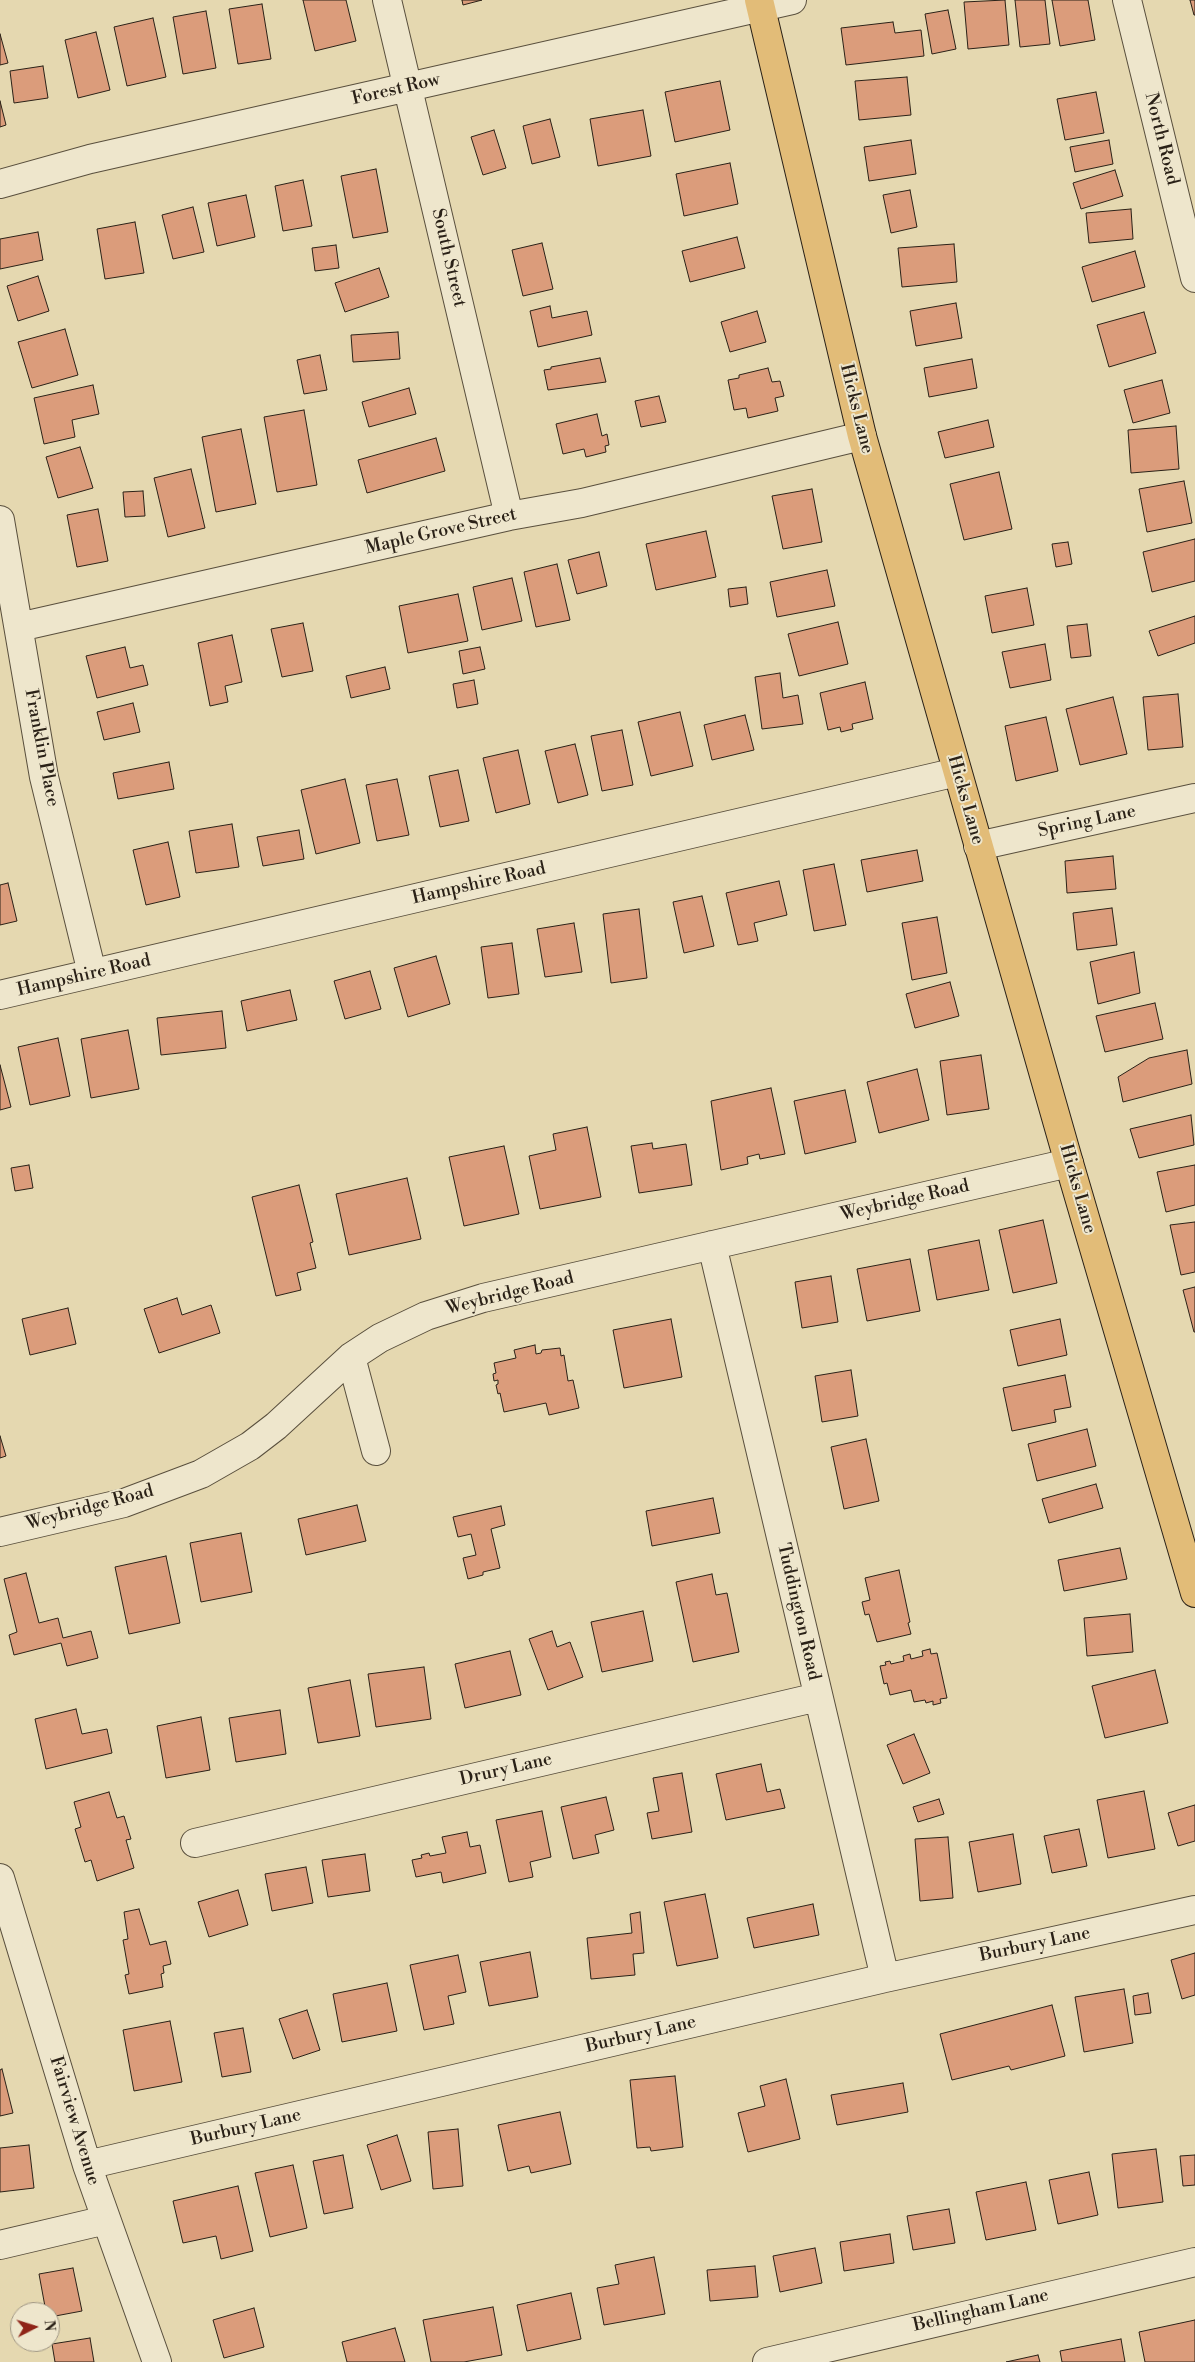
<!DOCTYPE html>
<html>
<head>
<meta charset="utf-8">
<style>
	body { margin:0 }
	#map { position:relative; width:1195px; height:2362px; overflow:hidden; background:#e5d8b0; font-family:"Libre Bodoni",serif }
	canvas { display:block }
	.north { position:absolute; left:10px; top:2302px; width:50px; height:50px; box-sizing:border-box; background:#eee6cc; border:1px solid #a09784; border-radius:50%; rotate:85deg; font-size:14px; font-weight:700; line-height:20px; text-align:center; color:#2a2117 }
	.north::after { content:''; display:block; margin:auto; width:18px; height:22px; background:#8f2418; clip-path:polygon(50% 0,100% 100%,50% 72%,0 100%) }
</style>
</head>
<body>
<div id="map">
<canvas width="1195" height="2362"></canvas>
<div class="north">N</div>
</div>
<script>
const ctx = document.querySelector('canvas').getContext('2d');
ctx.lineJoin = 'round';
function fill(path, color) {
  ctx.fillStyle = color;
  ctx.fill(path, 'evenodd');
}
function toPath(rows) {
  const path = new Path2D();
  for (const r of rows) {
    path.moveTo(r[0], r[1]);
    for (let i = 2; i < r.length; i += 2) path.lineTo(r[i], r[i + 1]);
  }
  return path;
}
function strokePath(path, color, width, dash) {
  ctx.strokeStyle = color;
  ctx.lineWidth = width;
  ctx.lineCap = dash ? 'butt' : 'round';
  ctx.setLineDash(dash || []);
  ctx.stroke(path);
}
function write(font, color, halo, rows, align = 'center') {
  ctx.font = font + ' "Libre Bodoni",serif';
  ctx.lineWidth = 4;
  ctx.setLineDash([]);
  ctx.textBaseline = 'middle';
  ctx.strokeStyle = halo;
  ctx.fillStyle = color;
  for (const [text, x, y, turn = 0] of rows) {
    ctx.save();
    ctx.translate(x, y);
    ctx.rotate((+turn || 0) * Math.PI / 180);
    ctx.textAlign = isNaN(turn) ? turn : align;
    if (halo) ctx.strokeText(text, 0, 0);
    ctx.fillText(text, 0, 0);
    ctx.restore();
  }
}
const building = toPath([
	[303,0,346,0,356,41,315,51,303,0],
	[462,0,482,0,463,5,462,0],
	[1005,0,1009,45,968,49,964,2,1005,0],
	[1015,0,1045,0,1050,44,1020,47,1015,0],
	[1052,0,1088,0,1095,40,1060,46,1052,0],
	[1190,0,1195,0,1195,15,1194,15,1190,0],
	[262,4,271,59,238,64,229,9,262,4],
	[948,10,956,49,932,54,925,14,948,10],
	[206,11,216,68,183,74,173,17,206,11],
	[153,18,166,77,127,86,114,27,153,18],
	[893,22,895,33,921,30,924,56,846,65,841,28,893,22],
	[96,32,110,90,78,98,65,40,96,32],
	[0,34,8,63,0,65,0,34],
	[43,66,48,98,14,103,10,71,43,66],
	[907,77,911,115,859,120,855,81,907,77],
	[720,81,730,130,675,142,665,92,720,81],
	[1096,92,1104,133,1065,140,1057,99,1096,92],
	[0,101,6,125,0,127,0,101],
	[643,110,651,156,598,166,590,119,643,110],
	[550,119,560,157,532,164,523,126,550,119],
	[494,130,506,168,483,175,471,137,494,130],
	[911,140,916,174,869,181,864,147,911,140],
	[1109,140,1113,164,1075,172,1070,147,1109,140],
	[730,163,738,204,684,216,676,174,730,163],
	[376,169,388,232,353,238,341,176,376,169],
	[1115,170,1123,196,1081,209,1073,183,1115,170],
	[303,180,312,226,283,231,275,186,303,180],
	[910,190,917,227,891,233,883,195,910,190],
	[246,195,255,237,217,246,208,203,246,195],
	[193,207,204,252,173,259,162,215,193,207],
	[1131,209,1133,239,1089,243,1086,213,1131,209],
	[135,222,144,273,105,279,97,229,135,222],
	[38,232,43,260,0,269,0,239,38,232],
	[737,237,745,268,690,282,682,251,737,237],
	[542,243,553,289,523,296,512,250,542,243],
	[954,244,957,282,902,287,898,248,954,244],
	[336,245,339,268,315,271,312,248,336,245],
	[1135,251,1145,287,1092,302,1082,267,1135,251],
	[379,268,389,297,345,312,335,283,379,268],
	[38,276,49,311,18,321,7,286,38,276],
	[956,303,962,338,916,346,910,311,956,303],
	[550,306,552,318,587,311,592,335,538,347,530,311,550,306],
	[757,311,766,342,730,352,721,322,757,311],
	[1144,312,1156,353,1109,367,1097,325,1144,312],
	[65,329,78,375,32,388,18,342,65,329],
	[398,332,400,359,353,362,351,335,398,332],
	[320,355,327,390,304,394,297,360,320,355],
	[600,358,606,382,548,390,544,370,551,369,551,367,600,358],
	[972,359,977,388,929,397,924,368,972,359],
	[768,368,772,382,780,381,784,396,775,398,778,411,748,418,746,408,734,410,728,380,739,378,739,375,768,368],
	[1162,380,1170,413,1133,423,1124,390,1162,380],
	[93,385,99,414,72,420,75,437,44,444,34,398,93,385],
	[409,388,416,414,369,427,362,402,409,388],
	[659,396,666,422,641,427,635,401,659,396],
	[304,410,317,485,277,492,264,417,304,410],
	[597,414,602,436,607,434,609,445,605,446,606,452,586,457,584,449,563,454,556,424,597,414],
	[988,420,994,447,945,458,938,432,988,420],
	[1176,426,1179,469,1131,473,1128,430,1176,426],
	[241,429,256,504,216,512,202,437,241,429],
	[436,438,445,471,367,493,358,460,436,438],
	[80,447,93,488,58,498,46,457,80,447],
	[191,469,205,528,168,537,154,478,191,469],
	[999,472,1012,529,964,540,950,484,999,472],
	[1184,481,1192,523,1147,532,1139,489,1184,481],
	[812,489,822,542,783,549,772,496,812,489],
	[143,491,145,516,125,517,123,492,143,491],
	[98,509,108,561,77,567,67,515,98,509],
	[706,531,716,577,656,590,646,544,706,531],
	[1195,539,1195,581,1152,592,1143,552,1195,539],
	[1068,542,1072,564,1056,567,1052,544,1068,542],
	[599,552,607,586,577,594,568,560,599,552],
	[557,564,570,620,536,627,524,572,557,564],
	[827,570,835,606,777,617,770,582,827,570],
	[512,578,522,621,482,630,473,587,512,578],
	[746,587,748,604,730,607,728,589,746,587],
	[1027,588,1034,625,992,633,985,596,1027,588],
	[458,594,468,641,408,653,399,606,458,594],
	[1195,616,1195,643,1158,656,1149,631,1195,616],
	[838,622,848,664,799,676,788,634,838,622],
	[303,623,313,671,282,677,271,629,303,623],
	[1087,624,1091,656,1071,658,1067,626,1087,624],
	[232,635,242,682,225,686,228,702,210,706,198,643,232,635],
	[1045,644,1051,680,1010,688,1002,652,1045,644],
	[125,647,130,668,143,665,148,685,97,698,86,656,125,647],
	[480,647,485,669,463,674,459,651,480,647],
	[385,667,390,689,351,698,346,676,385,667],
	[780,673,783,698,798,695,803,724,762,729,755,677,780,673],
	[474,680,478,704,457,708,453,684,474,680],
	[865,682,873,719,852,724,853,729,841,732,840,727,828,730,820,693,865,682],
	[1178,694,1183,747,1148,750,1143,697,1178,694],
	[1113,697,1127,754,1080,765,1066,709,1113,697],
	[133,703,140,732,104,740,97,712,133,703],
	[680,712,693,766,651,776,638,722,680,712],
	[745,715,754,750,712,760,704,725,745,715],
	[1046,717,1058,771,1016,781,1005,726,1046,717],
	[622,730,633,785,602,791,591,736,622,730],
	[575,744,588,795,558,803,545,751,575,744],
	[518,750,530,804,496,813,483,758,518,750],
	[169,762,174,789,118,799,113,773,169,762],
	[458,770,469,821,440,827,429,776,458,770],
	[345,779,360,843,316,854,301,790,345,779],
	[397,779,409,835,377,841,366,785,397,779],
	[232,824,239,867,196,873,189,831,232,824],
	[299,830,304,859,263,866,257,837,299,830],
	[168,842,180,897,146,905,133,850,168,842],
	[917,850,923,881,867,892,861,860,917,850],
	[1113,856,1116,889,1067,893,1065,861,1113,856],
	[834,864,846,925,814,931,803,870,834,864],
	[779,881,787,915,754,923,758,941,738,945,726,893,779,881],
	[8,883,17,921,0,925,0,885,8,883],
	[702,896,714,946,684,953,673,902,702,896],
	[1112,908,1117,945,1077,950,1073,913,1112,908],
	[639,909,647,978,611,983,603,914,639,909],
	[937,917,947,973,912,980,902,923,937,917],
	[574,923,582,972,545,977,537,929,574,923],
	[512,943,519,994,488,998,481,947,512,943],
	[1134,952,1140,993,1098,1004,1090,962,1134,952],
	[436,956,450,1004,408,1017,394,968,436,956],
	[370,971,381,1009,345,1019,334,981,370,971],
	[950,982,959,1016,915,1028,906,994,950,982],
	[290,990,297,1020,247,1031,241,1001,290,990],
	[1155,1003,1163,1039,1105,1052,1096,1016,1155,1003],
	[222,1011,226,1048,161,1055,157,1018,222,1011],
	[128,1030,139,1089,91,1098,81,1039,128,1030],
	[58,1038,70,1096,30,1105,18,1047,58,1038],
	[1187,1050,1192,1084,1123,1102,1118,1077,1149,1058,1187,1050],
	[981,1055,989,1109,947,1115,940,1061,981,1055],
	[0,1065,11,1107,0,1110,0,1065],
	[917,1069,929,1120,879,1133,867,1082,917,1069],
	[771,1088,785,1154,760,1159,759,1154,747,1157,748,1164,721,1170,711,1101,771,1088],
	[845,1090,856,1142,805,1154,794,1101,845,1090],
	[1191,1115,1194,1145,1139,1158,1130,1129,1191,1115],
	[587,1127,601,1197,540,1209,529,1156,556,1150,553,1134,587,1127],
	[652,1143,653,1149,686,1144,692,1185,639,1193,631,1146,652,1143],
	[504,1146,519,1214,464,1226,449,1157,504,1146],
	[29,1165,33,1188,15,1191,11,1168,29,1165],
	[1195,1165,1195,1205,1166,1212,1157,1172,1195,1165],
	[407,1178,421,1239,349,1255,336,1194,407,1178],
	[299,1185,313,1242,310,1243,316,1268,297,1273,301,1290,276,1296,252,1197,299,1185],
	[1043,1220,1057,1283,1013,1293,999,1230,1043,1220],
	[1195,1222,1195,1272,1181,1275,1170,1225,1195,1222],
	[979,1240,989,1290,937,1300,928,1250,979,1240],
	[910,1259,920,1311,867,1321,857,1269,910,1259],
	[831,1276,838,1322,802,1328,795,1282,831,1276],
	[1195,1287,1195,1332,1194,1332,1183,1290,1195,1287],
	[177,1298,182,1315,211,1305,220,1333,159,1353,144,1309,177,1298],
	[68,1308,76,1344,30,1355,22,1319,68,1308],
	[671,1319,682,1377,624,1388,613,1330,671,1319],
	[1060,1319,1067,1355,1018,1366,1010,1330,1060,1319],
	[535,1345,536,1354,541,1353,542,1350,560,1348,561,1356,564,1355,568,1381,573,1380,579,1408,549,1415,546,1403,504,1412,500,1393,498,1394,496,1385,498,1384,498,1380,494,1381,493,1374,496,1373,494,1363,516,1358,514,1350,535,1345],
	[851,1370,858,1416,822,1422,815,1376,851,1370],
	[1065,1375,1071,1407,1054,1410,1056,1422,1012,1431,1003,1388,1065,1375],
	[1087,1429,1096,1466,1037,1481,1028,1444,1087,1429],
	[0,1436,6,1456,0,1458,0,1436],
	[866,1439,879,1501,844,1509,831,1447,866,1439],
	[1096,1484,1103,1508,1049,1523,1042,1499,1096,1484],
	[713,1498,720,1533,652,1546,646,1511,713,1498],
	[357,1505,366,1541,306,1555,298,1519,357,1505],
	[501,1506,505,1525,491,1529,500,1568,483,1572,483,1575,468,1579,463,1558,476,1555,471,1534,458,1537,453,1517,501,1506],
	[241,1533,252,1592,201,1602,190,1543,241,1533],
	[1120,1548,1127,1579,1064,1591,1058,1560,1120,1548],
	[166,1556,180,1623,129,1634,115,1567,166,1556],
	[899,1570,910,1622,908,1623,911,1634,877,1642,869,1614,865,1615,862,1602,870,1600,865,1578,899,1570],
	[26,1573,39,1623,58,1618,63,1638,91,1631,98,1658,67,1666,61,1643,14,1655,9,1635,17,1632,4,1579,26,1573],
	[712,1574,716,1595,727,1593,739,1652,693,1662,676,1582,712,1574],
	[643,1611,653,1661,602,1672,591,1622,643,1611],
	[1130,1614,1133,1652,1087,1656,1084,1618,1130,1614],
	[552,1631,557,1647,570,1642,583,1677,548,1690,529,1639,552,1631],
	[930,1649,931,1654,937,1653,947,1698,940,1699,941,1703,933,1705,933,1701,926,1703,925,1700,914,1702,911,1690,890,1695,887,1683,884,1684,880,1666,886,1665,885,1662,890,1661,891,1664,904,1661,903,1656,910,1654,911,1659,923,1656,922,1651,930,1649],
	[510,1651,521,1695,465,1708,455,1664,510,1651],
	[424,1667,431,1719,376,1727,368,1674,424,1667],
	[1155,1670,1168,1723,1105,1738,1092,1686,1155,1670],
	[350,1680,360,1736,318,1743,308,1688,350,1680],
	[76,1709,82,1734,107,1729,112,1753,46,1769,35,1719,76,1709],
	[280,1710,286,1754,236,1762,229,1718,280,1710],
	[201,1717,210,1770,166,1778,157,1726,201,1717],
	[914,1734,930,1773,903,1784,887,1745,914,1734],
	[761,1764,767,1792,780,1789,785,1808,726,1820,716,1774,761,1764],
	[682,1773,692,1832,652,1839,647,1813,659,1811,653,1778,682,1773],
	[1144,1791,1155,1849,1108,1858,1097,1800,1144,1791],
	[109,1792,117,1818,124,1816,131,1839,126,1840,134,1868,97,1881,91,1860,85,1862,75,1829,81,1827,74,1802,109,1792],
	[606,1797,614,1830,595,1835,599,1853,573,1859,561,1807,606,1797],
	[939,1799,944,1814,918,1822,913,1807,939,1799],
	[1195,1805,1195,1841,1178,1846,1168,1813,1195,1805],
	[542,1811,551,1857,530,1862,533,1877,509,1882,496,1820,542,1811],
	[1079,1829,1087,1866,1052,1873,1044,1836,1079,1829],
	[467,1832,470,1847,480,1845,486,1873,443,1883,441,1872,416,1877,412,1860,422,1858,421,1855,429,1853,430,1856,446,1853,442,1837,467,1832],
	[1013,1834,1021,1884,978,1892,969,1842,1013,1834],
	[948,1837,953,1898,920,1901,915,1839,948,1837],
	[365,1854,370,1891,328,1897,322,1860,365,1854],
	[306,1867,313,1903,272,1911,265,1874,306,1867],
	[238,1890,248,1925,209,1937,198,1902,238,1890],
	[705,1894,718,1958,677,1966,664,1902,705,1894],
	[813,1904,819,1935,754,1948,747,1918,813,1904],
	[139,1909,150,1945,166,1941,171,1964,163,1966,164,1973,161,1974,163,1987,129,1994,125,1975,129,1974,123,1940,128,1939,124,1912,139,1909],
	[640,1912,644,1953,633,1954,635,1975,591,1979,587,1938,632,1933,630,1914,640,1912],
	[530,1952,538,1997,489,2006,480,1962,530,1952],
	[1195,1953,1195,1995,1182,1999,1171,1960,1195,1953],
	[458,1955,466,1992,448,1996,454,2024,424,2030,410,1965,458,1955],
	[387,1983,397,2031,342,2042,333,1994,387,1983],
	[1124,1989,1133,2043,1084,2052,1075,1997,1124,1989],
	[1148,1993,1151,2013,1135,2015,1133,1996,1148,1993],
	[1052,2005,1065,2056,1011,2070,1009,2066,952,2080,940,2034,1052,2005],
	[307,2010,320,2050,293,2059,279,2019,307,2010],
	[170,2021,182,2082,134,2091,123,2030,170,2021],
	[243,2028,251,2072,222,2077,214,2033,243,2028],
	[2,2069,13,2113,0,2116,0,2070,2,2069],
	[675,2076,683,2147,651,2151,650,2147,637,2148,630,2080,675,2076],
	[786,2079,800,2139,748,2152,738,2113,765,2106,760,2086,786,2079],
	[903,2083,908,2112,837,2125,831,2095,903,2083],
	[560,2112,571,2164,531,2173,529,2166,508,2171,498,2125,560,2112],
	[458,2129,463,2186,433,2189,428,2132,458,2129],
	[397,2135,411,2181,381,2190,367,2145,397,2135],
	[29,2145,34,2188,0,2192,0,2148,29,2145],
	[1156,2149,1163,2202,1118,2208,1112,2154,1156,2149],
	[343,2155,353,2208,324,2214,313,2161,343,2155],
	[1195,2155,1195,2185,1183,2186,1180,2156,1195,2155],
	[293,2165,307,2228,270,2237,255,2173,293,2165],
	[1089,2172,1098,2215,1058,2224,1049,2180,1089,2172],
	[1026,2182,1036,2230,986,2240,976,2192,1026,2182],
	[238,2186,253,2251,221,2259,216,2236,183,2243,173,2201,238,2186],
	[949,2209,955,2243,913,2250,907,2216,949,2209],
	[890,2234,894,2263,844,2271,840,2242,890,2234],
	[815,2248,822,2283,780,2292,773,2256,815,2248],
	[654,2257,665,2314,604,2325,597,2288,619,2284,615,2265,654,2257],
	[755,2266,758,2297,710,2301,707,2270,755,2266],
	[73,2268,82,2311,50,2317,50,2312,46,2312,39,2274,73,2268],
	[571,2293,581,2339,527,2351,517,2305,571,2293],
	[493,2307,502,2355,464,2362,431,2362,423,2320,493,2307],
	[254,2308,264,2347,224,2358,213,2320,254,2308],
	[1195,2320,1195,2362,1145,2362,1139,2332,1195,2320],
	[395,2328,405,2362,347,2362,342,2342,395,2328],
	[90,2338,94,2362,55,2362,52,2344,90,2338],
	[1121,2339,1125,2362,1062,2362,1060,2351,1121,2339],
	[1038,2355,1040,2362,1006,2362,1038,2355]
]);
const minor = toPath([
	[387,0,509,516],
	[1127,0,1195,278],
	[0,184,90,159,792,0],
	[0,520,44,777,92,973],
	[19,627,509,516,582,503,862,436],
	[978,846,1195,798],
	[0,995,957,772],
	[712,1245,885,1978],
	[351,1357,376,1451],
	[0,1532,124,1503,201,1474,250,1446,276,1426,351,1357,380,1338,426,1316,483,1298,1069,1163],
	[195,1843,818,1697],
	[0,1878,87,2165,157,2362],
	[87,2165,885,1978,1195,1910],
	[0,2245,106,2220],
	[767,2362,1195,2262]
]);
const major = toPath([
	[759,0,862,436,1069,1163,1195,1593]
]);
const streetNames = [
	["Forest Row",396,90,-13],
	["North Road",1161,139,76],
	["South Street",448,258,77],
	["Hicks Lane",856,409,76],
	["Maple Grove Street",441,532,-13],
	["Franklin Place",41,748,79],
	["Hicks Lane",965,800,74],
	["Spring Lane",1087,822,-12],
	["Hampshire Road",479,884,-13],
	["Hampshire Road",84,976,-13],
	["Hicks Lane",1077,1189,74],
	["Weybridge Road",905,1201,-13],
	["Weybridge Road",510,1294,-14],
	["Weybridge Road",90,1508,-15],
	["Tuddington Road",798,1612,77],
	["Drury Lane",506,1770,-13],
	["Burbury Lane",1035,1945,-12],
	["Burbury Lane",641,2035,-13],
	["Fairview Avenue",74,2121,73],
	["Burbury Lane",246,2128,-13],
	["Bellingham Lane",981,2311,-13]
];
fill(building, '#db9c7b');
strokePath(building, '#2a2117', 1);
strokePath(minor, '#594f3d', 30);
strokePath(major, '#2a2117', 30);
strokePath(minor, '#eee6cc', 28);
strokePath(major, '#e2bc78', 28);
write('18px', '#2a2117', '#eee6cc', streetNames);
</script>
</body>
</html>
